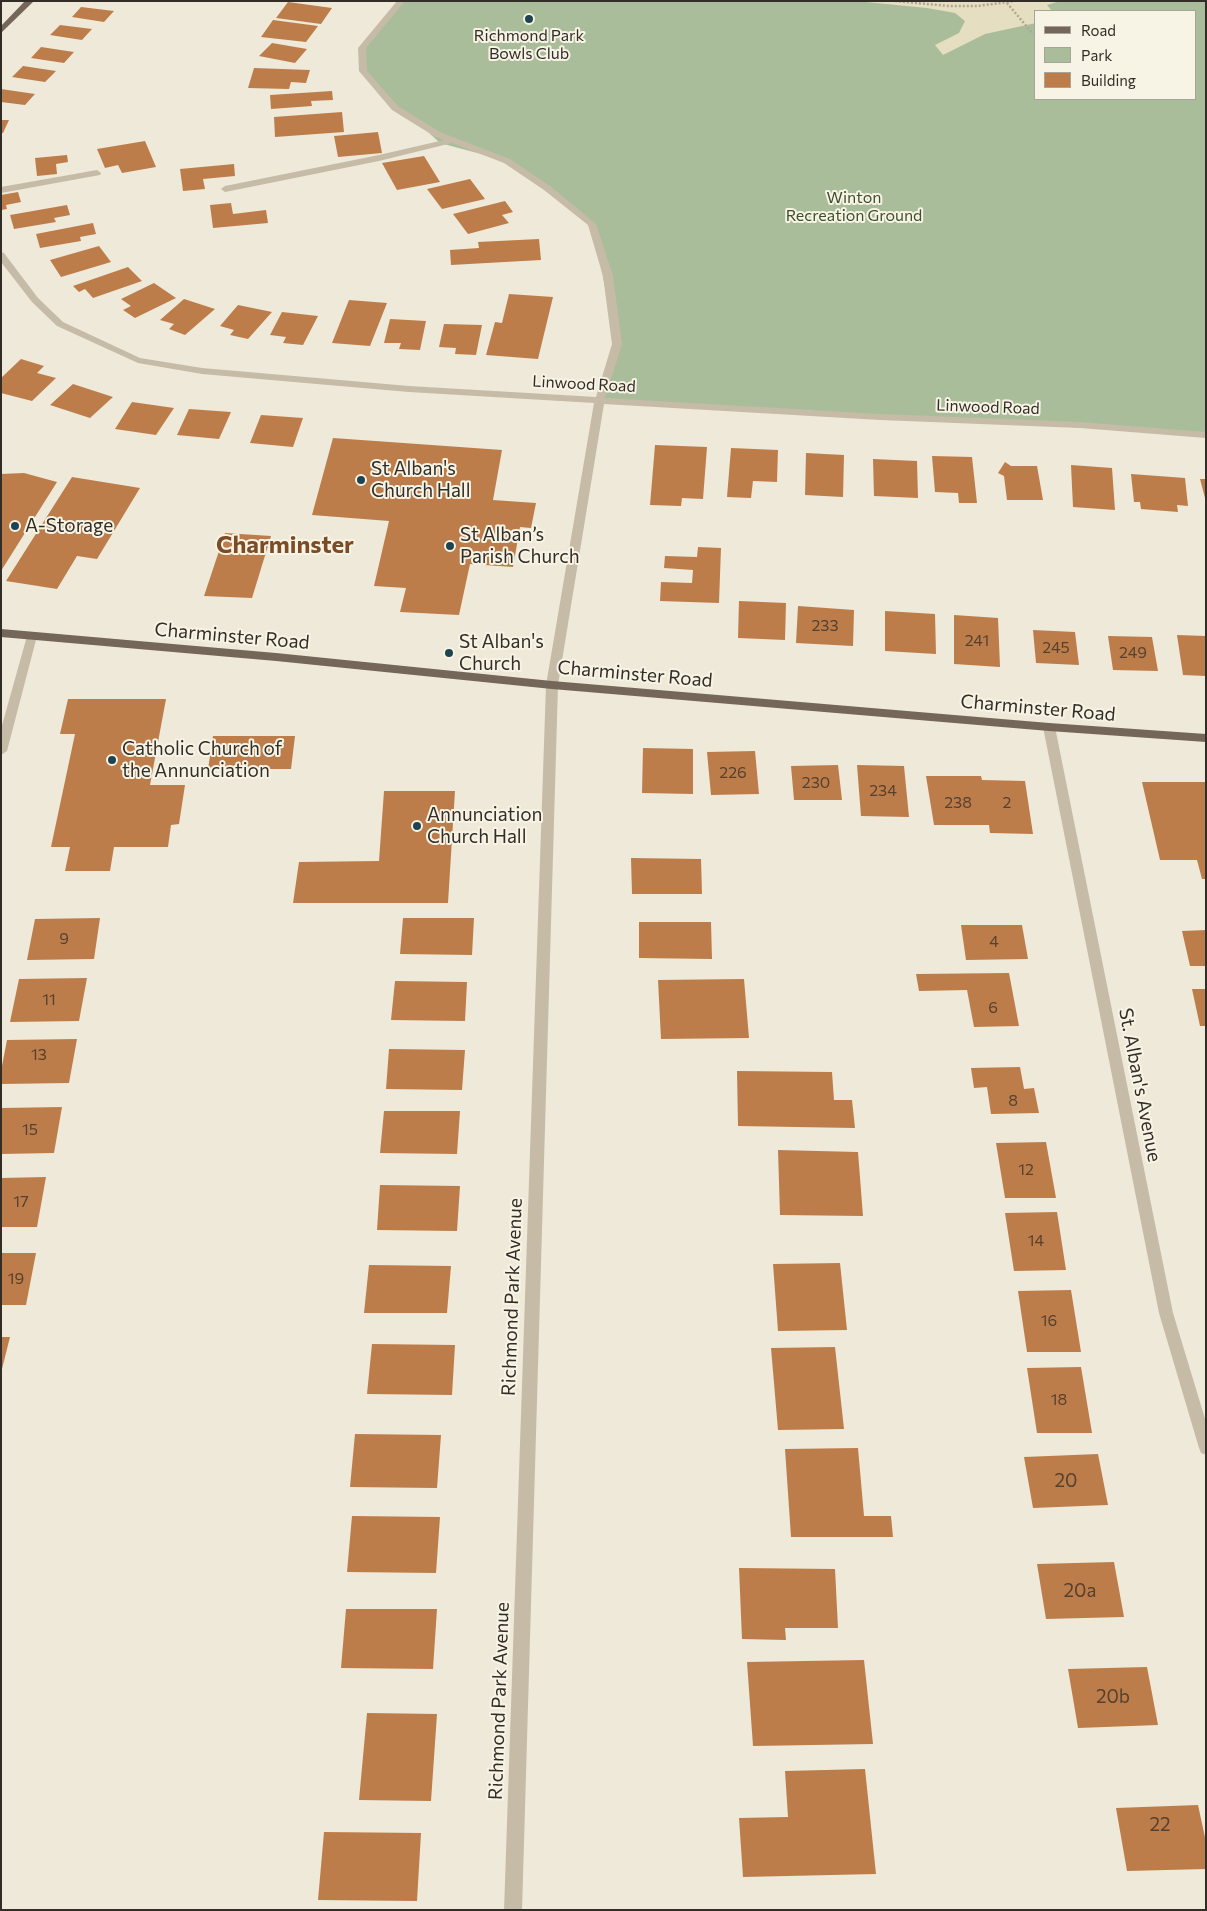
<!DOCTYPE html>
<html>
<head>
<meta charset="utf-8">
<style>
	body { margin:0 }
	#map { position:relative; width:1207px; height:1911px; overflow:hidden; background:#efe9d9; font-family:Commissioner,sans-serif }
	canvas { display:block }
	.frame { position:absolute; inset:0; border:2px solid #332d27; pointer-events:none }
	.legend { position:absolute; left:1034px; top:10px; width:162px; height:90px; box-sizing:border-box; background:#f7f3e5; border:1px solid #a9a499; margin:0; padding:6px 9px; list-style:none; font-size:15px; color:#332d27 }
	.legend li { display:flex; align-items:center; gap:10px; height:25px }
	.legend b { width:25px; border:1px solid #a9a499 }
</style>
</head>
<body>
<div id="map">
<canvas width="1207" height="1911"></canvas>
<div class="frame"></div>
<ul class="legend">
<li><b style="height:6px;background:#746759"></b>Road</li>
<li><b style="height:14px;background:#aabd9b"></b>Park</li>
<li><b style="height:14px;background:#bd7d4a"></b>Building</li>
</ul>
</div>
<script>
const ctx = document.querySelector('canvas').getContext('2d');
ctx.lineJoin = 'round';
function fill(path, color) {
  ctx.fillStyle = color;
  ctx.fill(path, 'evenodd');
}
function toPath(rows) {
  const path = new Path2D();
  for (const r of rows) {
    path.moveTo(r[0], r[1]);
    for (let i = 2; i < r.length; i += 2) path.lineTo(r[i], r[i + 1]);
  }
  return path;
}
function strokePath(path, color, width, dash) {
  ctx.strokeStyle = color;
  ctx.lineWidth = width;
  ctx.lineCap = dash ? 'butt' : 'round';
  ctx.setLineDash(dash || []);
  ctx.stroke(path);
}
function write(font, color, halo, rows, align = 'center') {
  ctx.font = font + ' Commissioner,sans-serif';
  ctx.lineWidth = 4;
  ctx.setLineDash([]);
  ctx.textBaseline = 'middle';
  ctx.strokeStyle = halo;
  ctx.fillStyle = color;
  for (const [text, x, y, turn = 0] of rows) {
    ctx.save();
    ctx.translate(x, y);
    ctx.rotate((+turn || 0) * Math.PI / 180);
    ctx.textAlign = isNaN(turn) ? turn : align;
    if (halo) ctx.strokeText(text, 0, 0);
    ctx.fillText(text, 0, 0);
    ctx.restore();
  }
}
const green = toPath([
	[401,1,1206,1,1206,435,600,399,617,344,592,224,507,161,440,143,415,120,395,108,363,71,362,48],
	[1036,11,1196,11,1196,99,1036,99]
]);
const plaza = toPath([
	[856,1,1060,1,1047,5,1052,11,1036,11,1036,23,985,34,943,55,935,45,959,33,965,21,955,13,927,8]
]);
const building = toPath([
	[288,2,332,8,321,24,276,18],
	[81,7,114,11,104,22,72,17],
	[273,20,318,26,306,42,261,37],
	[60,25,92,29,82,40,50,35],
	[272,43,307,49,295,63,259,56],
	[41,47,74,52,64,63,31,58],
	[23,66,56,71,45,82,12,77],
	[254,68,310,70,306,83,291,82,289,89,248,88],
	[1,89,35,94,25,105,1,102],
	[332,91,333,100,311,101,312,106,271,109,270,95],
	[342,112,344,132,275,137,274,117],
	[1,120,9,120,3,133,1,133],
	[378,132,382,153,338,157,334,136],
	[145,141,156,167,122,173,118,165,105,168,97,149],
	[67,155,68,162,56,164,57,174,37,176,35,158],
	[424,156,440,182,397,190,382,163],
	[234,164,235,176,203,179,205,189,183,191,180,169],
	[470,179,485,199,442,209,427,189],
	[18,192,21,202,6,205,7,209,1,210,1,195],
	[505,201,513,212,502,215,509,223,468,234,453,214],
	[231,203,233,214,266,210,268,223,213,228,210,205],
	[67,205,70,215,54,218,56,222,14,229,10,215],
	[93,223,96,234,80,237,81,241,40,248,36,234],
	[539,239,541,260,451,265,450,250,479,248,478,242],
	[99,246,111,262,61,277,50,260],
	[128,267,142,281,93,298,85,289,79,292,73,286],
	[154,283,176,298,135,318,123,310,131,306,121,299],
	[509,294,553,297,538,359,486,355,495,322,502,323],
	[184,299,215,309,185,335,169,329,174,324,160,320],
	[349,300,387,303,370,346,332,343],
	[238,305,272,312,248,339,230,335,234,330,220,326],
	[282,312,318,316,303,345,283,343,286,337,270,335],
	[390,319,426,321,420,350,399,349,401,343,384,343],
	[444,324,482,325,476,355,455,354,456,348,439,347],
	[21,359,44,366,37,373,56,378,32,401,1,393,1,378],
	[73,384,113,397,90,418,50,405],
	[132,402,174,408,156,435,115,429],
	[189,409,231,412,219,439,177,435],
	[261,415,303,418,293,447,250,443],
	[333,438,502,450,493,500,536,503,531,528,520,527,513,567,470,564,459,615,400,612,406,588,374,586,389,521,312,515],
	[655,445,707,447,703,499,682,498,681,506,650,505],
	[731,448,778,450,777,482,753,481,751,498,727,497],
	[806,453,844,455,843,497,805,495],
	[932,456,972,457,977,503,959,503,958,493,935,492],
	[873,459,917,461,918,498,874,496],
	[1005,462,1011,466,1037,466,1043,500,1007,500,1004,476,998,473],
	[1071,465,1112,468,1115,510,1073,507],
	[24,473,57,482,1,571,1,474],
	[1131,474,1185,478,1188,506,1177,505,1178,512,1141,509,1140,502,1134,502],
	[72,477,140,488,97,559,77,556,57,589,6,581],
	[1200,479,1206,479,1206,498,1205,498],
	[225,533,271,536,252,598,204,596],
	[698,547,721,548,719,603,660,601,661,582,692,583,693,570,664,568,665,556,697,557],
	[739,601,786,603,785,640,738,638],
	[798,606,854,610,853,646,796,643],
	[885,611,935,614,936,654,885,651],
	[954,615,998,618,1000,667,954,664],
	[1033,630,1075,632,1079,665,1036,663],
	[1177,635,1206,636,1206,676,1183,675],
	[1108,636,1152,637,1158,671,1113,670],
	[68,699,166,699,150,785,185,785,179,824,171,825,168,847,114,847,110,871,65,871,70,847,51,847,75,734,60,734],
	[213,736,295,736,291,769,208,769],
	[643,748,693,749,693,794,642,793],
	[755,751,759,794,711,795,707,752],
	[838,765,842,800,794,800,791,766],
	[857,765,904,766,909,817,861,816],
	[926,776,981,776,982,780,1025,781,1033,834,990,833,989,825,934,825],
	[1142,782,1206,782,1206,879,1202,879,1197,860,1160,860],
	[384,791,455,791,448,903,293,903,299,862,379,861],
	[631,858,701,859,702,894,632,894],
	[100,918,94,959,27,960,35,919],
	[403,918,474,918,472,955,400,954],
	[639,922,711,922,712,959,639,958],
	[961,925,1022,925,1028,959,966,960],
	[1206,930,1206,966,1190,966,1182,931],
	[1009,973,1019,1026,974,1027,967,990,919,991,916,974],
	[87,978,79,1021,10,1022,19,979],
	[744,979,749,1038,661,1039,658,980],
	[395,981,467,982,465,1021,391,1020],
	[1192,989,1206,989,1206,1026,1200,1026],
	[77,1039,69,1083,1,1084,1,1071,7,1040],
	[389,1049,465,1050,462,1090,386,1089],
	[1020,1067,1024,1089,1034,1088,1039,1113,991,1114,987,1087,974,1088,971,1068],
	[737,1071,832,1072,834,1100,852,1100,855,1128,738,1126],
	[62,1107,54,1153,1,1154,1,1108],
	[384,1111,460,1111,457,1154,380,1153],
	[1046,1142,1056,1198,1005,1198,996,1143],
	[778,1150,858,1152,863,1216,780,1215],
	[46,1177,37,1227,1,1227,1,1178],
	[380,1185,460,1186,457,1231,377,1230],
	[1057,1212,1066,1270,1014,1271,1005,1213],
	[1,1253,36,1253,26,1305,1,1305],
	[840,1263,847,1330,778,1331,773,1264],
	[369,1265,451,1266,447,1313,364,1313],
	[1071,1290,1081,1352,1027,1352,1018,1291],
	[1,1337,10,1337,2,1369,1,1369],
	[372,1344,455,1345,452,1395,367,1394],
	[835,1347,844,1429,778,1430,771,1348],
	[1081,1367,1092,1433,1037,1433,1027,1368],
	[355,1434,441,1435,437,1488,350,1487],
	[858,1448,864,1516,891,1516,893,1537,791,1537,785,1449],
	[1098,1454,1108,1505,1033,1508,1024,1457],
	[352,1516,440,1517,436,1573,347,1572],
	[1114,1562,1124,1617,1046,1619,1037,1564],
	[739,1568,835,1569,838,1628,785,1628,786,1640,742,1639],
	[346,1609,437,1609,433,1669,341,1668],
	[864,1660,873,1744,753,1746,747,1662],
	[1147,1667,1158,1725,1078,1728,1068,1669],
	[367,1713,437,1714,431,1801,359,1800],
	[865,1769,876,1874,743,1877,739,1818,788,1817,785,1771],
	[1198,1805,1206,1842,1206,1869,1127,1871,1116,1808],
	[324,1832,421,1833,417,1901,318,1900]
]);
const path = toPath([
	[895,1,949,6,978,6,1015,1],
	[1007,3,1033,34]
]);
const minor = toPath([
	[397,1,405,1,366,48,367,71,398,106,440,132,510,159,550,186,596,224,613,276,622,344,605,398,880,414,1080,422,1206,432,1206,438,1080,428,880,420,604,404,558,685,522,1910,504,1910,546,685,594,403,409,392,202,374,138,363,57,326,32,302,1,262,1,252,4,253,38,298,63,322,140,358,202,368,409,386,596,397,612,344,603,276,588,225,544,190,504,163,452,143,379,161,225,192,221,189,225,186,379,155,444,140,434,136,392,110,359,71,358,48,397,1],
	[97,170,101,173,100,175,1,193,1,187,97,170],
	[32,632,37,636,7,751,1,755,1,729,27,636,32,632],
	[1049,723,1055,727,1173,1313,1206,1422,1206,1455,1201,1453,1199,1448,1159,1313,1043,727,1049,723]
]);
const major = toPath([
	[25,1,34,1,1,33,1,26,25,1],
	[1,629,276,653,552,681,1049,723,1206,734,1206,742,1049,731,552,689,276,661,1,637,1,629]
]);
const markers = [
	[529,19,5,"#1f4451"],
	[361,480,5,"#1f4451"],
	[15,526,5,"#1f4451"],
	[450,546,5,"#1f4451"],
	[449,653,5,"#1f4451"],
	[112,760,5,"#1f4451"],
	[417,826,5,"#1f4451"]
];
const farPoinames = [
	["Richmond Park",529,36],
	["Bowls Club",529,54]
];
const farParknames = [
	["Winton",854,198],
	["Recreation Ground",854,216]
];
const farStreetnames = [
	["Linwood Road",584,384,3],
	["Linwood Road",988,407,2]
];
const numberNames = [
	["233",825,626],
	["241",977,641],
	["245",1056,648],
	["249",1133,653],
	["226",733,773],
	["230",816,783],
	["234",883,791],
	["238",958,803],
	["2",1007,803],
	["9",64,939],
	["4",994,942],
	["11",49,1000],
	["6",993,1008],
	["13",39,1055],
	["8",1013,1101],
	["15",30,1130],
	["12",1026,1170],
	["17",21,1202],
	["14",1036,1241],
	["19",16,1279],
	["16",1049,1321],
	["18",1059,1400]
];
const poiNames = [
	["St Alban's",371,469],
	["Church Hall",371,491],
	["A-Storage",25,526],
	["St Alban’s",460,535],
	["Parish Church",460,557],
	["St Alban's",459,642],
	["Church",459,664],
	["Catholic Church of",122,749],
	["the Annunciation",122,771],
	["Annunciation",427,815],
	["Church Hall",427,837]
];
const streetNames = [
	["Charminster Road",232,636,5],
	["Charminster Road",635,674,5],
	["Charminster Road",1038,708,5],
	["St. Alban's Avenue",1140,1085,79],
	["Richmond Park Avenue",512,1297,-88],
	["Richmond Park Avenue",499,1701,-88]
];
const nearNumbernames = [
	["20",1066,1481],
	["20a",1080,1591],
	["20b",1113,1697],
	["22",1160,1825]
];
const districtNames = [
	["Charminster",285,545]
];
fill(green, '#aabd9b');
fill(plaza, '#e6dec1');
fill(building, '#bd7d4a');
strokePath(path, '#b2a691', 2.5, [2, 2]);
fill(minor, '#c6bba7');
fill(major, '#746759');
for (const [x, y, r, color] of markers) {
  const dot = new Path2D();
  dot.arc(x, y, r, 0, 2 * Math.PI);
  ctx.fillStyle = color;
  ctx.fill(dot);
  strokePath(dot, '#f7f3e5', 2);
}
write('16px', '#332d27', '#f7f3e5', farPoinames);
write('16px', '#3b4f2c', '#f7f3e5', farParknames);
write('16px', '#332d27', '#f7f3e5', farStreetnames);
write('16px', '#564130', null, numberNames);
write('19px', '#332d27', '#f7f3e5', poiNames, 'left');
write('19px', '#332d27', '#f7f3e5', streetNames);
write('19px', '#564130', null, nearNumbernames);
write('bold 24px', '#7c4c26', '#f7f3e5', districtNames);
</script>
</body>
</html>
